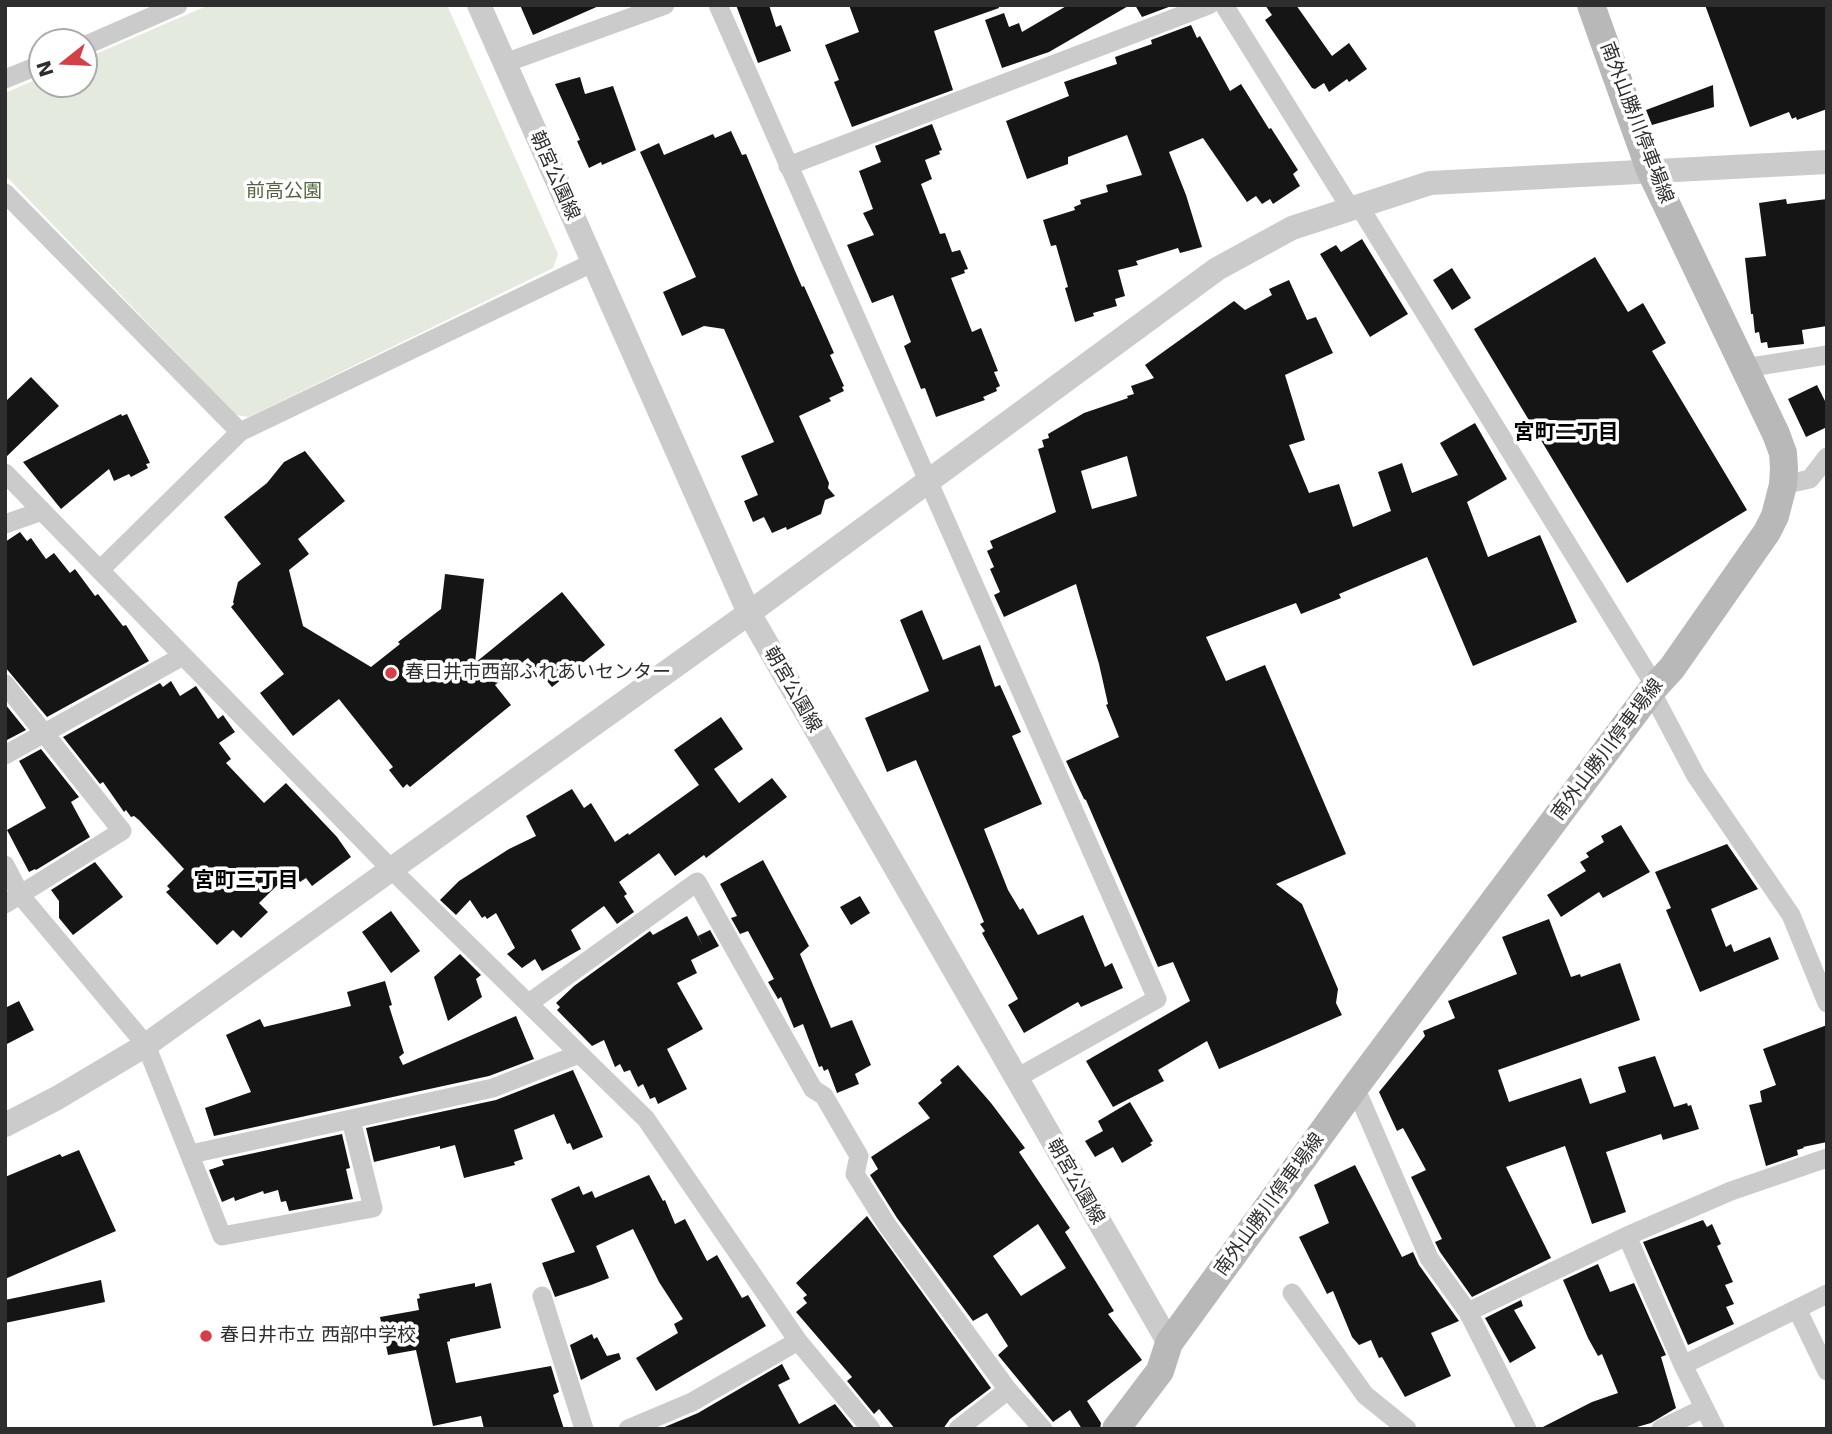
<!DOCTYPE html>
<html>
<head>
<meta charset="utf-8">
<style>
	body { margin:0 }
	#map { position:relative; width:1832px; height:1434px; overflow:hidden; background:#fff; font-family:"DejaVu Sans",sans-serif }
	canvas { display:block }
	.frame { position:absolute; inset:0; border:7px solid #2e2e2e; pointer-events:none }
	.north { position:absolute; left:28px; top:28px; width:70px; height:70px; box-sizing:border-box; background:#fff; border:2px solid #ababab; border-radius:50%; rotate:252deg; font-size:19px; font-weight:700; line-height:28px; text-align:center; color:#2e2e2e }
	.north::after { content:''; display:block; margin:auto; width:24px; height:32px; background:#d54048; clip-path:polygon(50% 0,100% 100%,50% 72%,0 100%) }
</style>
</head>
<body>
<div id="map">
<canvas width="1832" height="1434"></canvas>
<div class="frame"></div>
<div class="north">N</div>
</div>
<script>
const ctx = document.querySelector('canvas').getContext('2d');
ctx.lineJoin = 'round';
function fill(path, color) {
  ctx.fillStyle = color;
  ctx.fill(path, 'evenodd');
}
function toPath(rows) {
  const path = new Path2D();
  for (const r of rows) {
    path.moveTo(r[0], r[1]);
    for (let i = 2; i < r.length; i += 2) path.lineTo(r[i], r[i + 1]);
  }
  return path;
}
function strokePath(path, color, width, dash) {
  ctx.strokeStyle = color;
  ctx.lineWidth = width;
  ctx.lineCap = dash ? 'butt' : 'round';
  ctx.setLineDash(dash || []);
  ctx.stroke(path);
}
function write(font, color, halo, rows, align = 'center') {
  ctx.font = font + ' "DejaVu Sans","Noto Sans JP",sans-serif';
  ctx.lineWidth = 7;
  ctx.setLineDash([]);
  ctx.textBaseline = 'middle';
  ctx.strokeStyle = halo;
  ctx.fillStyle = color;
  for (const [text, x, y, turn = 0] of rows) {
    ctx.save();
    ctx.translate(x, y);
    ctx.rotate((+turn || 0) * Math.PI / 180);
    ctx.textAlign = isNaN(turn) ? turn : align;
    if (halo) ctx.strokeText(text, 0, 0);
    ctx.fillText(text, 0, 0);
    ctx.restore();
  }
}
const green = toPath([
	[209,5,447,5,558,254,553,268,249,417,236,415,5,175,5,93,42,77,42,84,84,84,84,59]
]);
const building = toPath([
	[520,5,601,5,533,35],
	[736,5,769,5,776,27,781,25,791,51,758,63],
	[849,5,998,5,999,8,934,31,953,90,852,127,834,82,839,80,825,45,859,32],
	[1068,5,1130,5,1049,52,1002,68,985,20,1004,13,1009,27,1019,23,1022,32],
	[1135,5,1174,5,1142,17],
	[1265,5,1296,5,1332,56,1349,43,1367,69,1349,82,1347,79,1329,92,1324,83,1315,89,1312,88,1265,20,1272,15],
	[1705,5,1827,5,1827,109,1797,120,1796,117,1792,119,1789,112,1750,127],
	[1191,25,1197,38,1200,36,1230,91,1241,84,1269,129,1271,128,1298,170,1293,174,1300,186,1273,204,1270,199,1262,204,1256,196,1247,202,1203,138,1169,152,1186,195,1202,247,1180,253,1178,248,1136,261,1138,265,1118,270,1125,296,1115,299,1117,306,1093,313,1094,316,1075,322,1065,288,1068,287,1056,245,1051,246,1043,220,1075,210,1074,207,1081,204,1080,200,1108,192,1106,185,1142,175,1127,135,1068,157,1068,164,1027,179,1006,121,1069,96,1064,82,1117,64,1115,57,1152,44,1151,40],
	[580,77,585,94,613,86,636,150,602,165,601,162,589,168,577,141,580,140,555,84],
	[1713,85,1714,107,1652,125,1646,110],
	[932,124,942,150,939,151,940,154,925,160,932,179,921,184,940,234,945,233,952,252,960,250,968,269,964,270,965,273,951,278,972,332,981,328,998,371,994,372,1000,386,996,388,997,391,983,397,985,400,936,417,925,388,921,389,904,346,911,342,893,295,872,303,847,245,874,235,863,213,873,209,859,171,881,162,875,146],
	[731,131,742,155,746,154,795,271,802,287,804,286,834,353,830,355,844,386,842,387,844,391,829,398,831,401,799,416,829,483,828,488,835,496,825,500,821,514,787,530,786,527,772,533,764,517,753,522,744,501,758,495,741,456,774,442,724,329,704,326,682,336,663,292,696,277,640,152,659,143,664,155,713,134,715,138],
	[1786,199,1787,204,1827,199,1827,326,1802,330,1804,344,1768,348,1767,342,1761,343,1759,332,1755,333,1753,314,1751,314,1745,258,1766,256,1759,203],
	[1362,239,1408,314,1370,337,1320,254,1336,245,1341,252],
	[1595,257,1628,312,1643,303,1666,343,1652,351,1747,510,1627,583,1474,329],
	[1452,268,1471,298,1452,310,1433,280],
	[1289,280,1307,320,1316,317,1333,353,1285,375,1305,440,1289,445,1309,493,1339,484,1353,527,1391,511,1378,472,1402,463,1412,493,1458,475,1440,443,1475,423,1507,479,1467,502,1488,557,1540,535,1577,622,1473,666,1427,557,1339,594,1341,598,1301,614,1296,603,1206,637,1226,681,1265,665,1346,854,1276,884,1302,904,1338,989,1336,1003,1342,1015,1219,1069,1207,1041,1158,1070,1164,1081,1113,1107,1086,1061,1190,1001,1173,962,1158,967,1086,800,1084,799,1066,761,1119,737,1106,705,1108,704,1099,664,1076,584,1004,617,994,595,1000,592,990,569,994,567,987,551,993,548,990,541,1056,512,1038,449,1044,447,1042,440,1049,438,1048,434,1084,413,1128,398,1127,396,1134,394,1131,386,1154,378,1145,365,1234,301,1245,310,1272,295,1269,289],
	[1127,456,1137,496,1092,509,1081,471],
	[31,377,59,406,5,458,5,402],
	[1817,385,1827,405,1827,427,1806,437,1788,399],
	[121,414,122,416,127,414,150,463,146,464,148,468,131,477,129,474,114,481,109,469,61,509,23,462],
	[305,451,345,501,298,539,309,554,289,570,303,626,371,667,400,644,398,642,441,609,445,574,484,579,475,663,562,592,605,645,552,687,528,658,495,685,511,705,410,787,407,784,403,788,389,770,393,767,339,699,293,736,260,693,284,674,231,607,234,604,233,602,238,582,261,564,224,517,267,483,284,462],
	[20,532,27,541,31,538,46,559,54,553,70,573,75,569,95,596,98,594,123,626,126,625,149,661,47,717,5,667,5,542],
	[922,610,943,660,980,645,995,687,1000,685,1021,732,1012,736,1042,804,984,829,1008,890,1020,910,1023,908,1038,935,1083,915,1105,967,1112,963,1123,988,1081,1007,1078,1002,1024,1033,1008,1005,1018,999,982,933,985,931,980,924,984,922,916,760,887,772,865,718,929,691,900,620],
	[171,681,180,696,196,686,218,719,223,715,235,732,219,743,231,759,226,763,264,803,286,783,337,837,351,857,312,886,306,878,300,882,293,870,259,903,268,912,241,938,233,930,217,945,166,892,170,889,167,886,184,869,139,820,134,816,131,817,126,810,124,812,103,782,100,784,63,737,160,683,163,687],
	[5,704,26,730,7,740,5,737],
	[721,717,743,749,714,769,739,803,772,778,787,797,706,858,704,855,675,876,659,853,619,882,627,894,624,896,634,912,617,924,604,906,571,930,581,949,542,971,535,959,522,968,507,954,515,948,496,913,487,919,485,916,482,918,470,900,456,915,440,900,459,881,509,849,536,836,526,816,572,789,584,808,591,803,615,842,628,833,629,835,699,785,674,750],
	[41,749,79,797,71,802,90,837,36,870,35,869,29,872,7,830,46,808,19,761],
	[1621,825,1650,872,1603,898,1599,892,1561,917,1547,895,1586,871,1580,862,1589,857,1586,853,1604,842,1601,836],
	[1727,844,1758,889,1711,909,1726,947,1731,944,1734,952,1770,937,1779,959,1700,992,1666,910,1671,908,1655,872],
	[763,860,809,946,800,954,831,1028,852,1020,871,1065,855,1074,859,1084,837,1093,828,1069,824,1071,822,1066,819,1067,803,1024,794,1028,781,997,778,999,768,982,774,979,748,931,740,934,731,918,737,916,720,884],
	[95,862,123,897,73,935,59,918,59,901,51,890],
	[860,896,870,913,851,925,840,907],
	[391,911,420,951,391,973,362,932],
	[687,916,703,946,698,936,710,930,719,946,691,960,697,973,677,983,703,1029,667,1049,687,1089,658,1104,655,1097,650,1099,643,1084,638,1087,630,1070,624,1072,620,1064,615,1067,604,1040,592,1046,557,1010,560,1007,556,1003,574,986,650,931,653,935],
	[1549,919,1571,977,1580,974,1581,977,1620,963,1640,1020,1498,1070,1509,1102,1581,1078,1590,1104,1626,1092,1618,1067,1655,1056,1674,1107,1687,1103,1688,1106,1691,1105,1699,1129,1663,1140,1661,1134,1606,1152,1626,1212,1592,1224,1565,1146,1506,1167,1551,1258,1472,1297,1440,1252,1435,1242,1442,1239,1411,1177,1426,1170,1403,1128,1397,1131,1379,1092,1425,1036,1423,1031,1455,1018,1448,1001,1517,974,1502,937],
	[460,954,481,975,476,979,482,997,448,1021,434,977],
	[385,981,392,1005,389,1006,404,1053,399,1057,403,1065,516,1016,534,1059,489,1076,214,1136,205,1108,251,1092,226,1035,260,1019,264,1027,351,1006,347,992],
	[19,1001,34,1030,5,1045,5,1008],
	[1827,1025,1827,1142,1803,1147,1804,1148,1797,1150,1798,1155,1766,1166,1749,1105,1762,1102,1760,1091,1776,1085,1763,1049],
	[958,1065,991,1103,1025,1148,1019,1152,1070,1228,1065,1232,1114,1311,1108,1314,1142,1360,1087,1401,1101,1423,1100,1429,1082,1429,1070,1410,1053,1422,998,1355,1008,1346,987,1313,973,1321,897,1218,870,1175,878,1169,871,1157,930,1118,918,1103,942,1083,940,1080],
	[1038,1224,1066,1268,1021,1296,993,1256],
	[573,1070,603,1137,573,1150,570,1143,567,1144,554,1114,514,1130,523,1159,514,1162,515,1165,464,1178,455,1145,440,1149,440,1146,374,1162,366,1128,496,1100],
	[1130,1102,1153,1141,1150,1143,1152,1145,1122,1163,1113,1147,1095,1157,1085,1141,1103,1131,1098,1121],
	[342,1134,350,1168,346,1169,353,1199,289,1211,286,1201,281,1202,278,1190,264,1194,263,1191,235,1201,234,1197,222,1202,209,1170,224,1165,222,1160],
	[79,1150,116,1231,5,1279,5,1177,60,1154,62,1157],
	[1355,1165,1402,1257,1413,1252,1419,1265,1459,1321,1431,1333,1451,1376,1405,1397,1382,1357,1379,1358,1371,1340,1359,1345,1352,1337,1333,1291,1327,1294,1299,1237,1329,1223,1314,1185],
	[649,1175,663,1201,665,1200,675,1224,685,1219,707,1261,717,1255,742,1298,748,1295,766,1326,656,1391,636,1358,678,1333,674,1324,683,1319,659,1282,633,1229,596,1246,609,1278,591,1285,555,1297,542,1263,575,1252,551,1199,579,1186,583,1195,592,1191,595,1198],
	[867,1216,991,1388,950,1419,943,1429,895,1429,879,1409,874,1414,847,1381,852,1377,796,1312,807,1303,803,1298,807,1295,796,1283],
	[1703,1220,1707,1227,1712,1224,1721,1244,1717,1246,1733,1282,1725,1285,1734,1304,1726,1307,1734,1324,1688,1345,1643,1242],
	[1598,1264,1610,1292,1634,1283,1666,1355,1661,1357,1676,1408,1651,1423,1630,1429,1539,1429,1592,1402,1618,1393,1602,1354,1598,1356,1588,1338,1563,1280],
	[101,1280,105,1302,5,1323,5,1300],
	[475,1283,475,1287,491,1283,501,1328,450,1339,450,1341,447,1342,456,1383,551,1366,559,1392,553,1395,564,1429,484,1429,481,1416,433,1426,416,1350,388,1355,380,1317,419,1310,417,1299,420,1298,419,1294],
	[1521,1300,1523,1306,1514,1310,1536,1348,1510,1363,1485,1318],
	[592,1334,594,1339,597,1337,607,1356,619,1353,621,1359,581,1380,570,1345],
	[782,1364,790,1379,778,1385,799,1424,835,1404,855,1429,660,1429,698,1413]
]);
const minor = toPath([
	[718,5,1157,999,1015,1079],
	[1224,5,1351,209],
	[84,46,178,5],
	[505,63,665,5],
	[5,79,42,64],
	[788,166,1209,5],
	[5,193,240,432,101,569],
	[1359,206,1655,686],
	[1745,368,1827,355],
	[240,432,592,263],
	[5,473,392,870,646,1119,798,1341,871,1429],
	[1783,485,1810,479,1827,457],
	[5,524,42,511],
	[5,684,122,831,5,904],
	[1651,691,1696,776,1791,915,1827,1003],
	[5,755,183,656],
	[5,865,21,896,146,1045,222,1236,373,1208,351,1120],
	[529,1003,697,882,813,1089,824,1096,859,1156,855,1174,887,1225,1008,1390,1043,1429],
	[1355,1087,1429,1258,1468,1312,1527,1429],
	[191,1154,493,1088,579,1054],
	[1627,1236,1683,1365,1715,1429],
	[1292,1293,1365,1395,1407,1429],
	[542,1296,584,1429],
	[1797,1309,1827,1371],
	[1468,1312,1627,1236,1731,1191,1827,1158],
	[1683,1365,1827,1294],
	[628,1429,692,1402,798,1341],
	[958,1429,1008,1390],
	[1661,1429,1704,1408]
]);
const tertiary = toPath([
	[479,5,749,613,1169,1343],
	[5,1125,57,1098,146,1045,749,613,1217,269,1292,228,1430,183,1827,162]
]);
const secondary = toPath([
	[1116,1429,1160,1371,1169,1343,1355,1087,1651,691,1672,668,1767,532,1775,516,1783,485,1784,469,1783,453,1776,434,1650,170,1591,5]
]);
const markers = [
	[391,673,7,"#d54048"],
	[206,1336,7,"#d54048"]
];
const streetNames = [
	["南外山勝川停車場線",1636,123,69],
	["朝宮公園線",554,176,66],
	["朝宮公園線",792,690,60],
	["南外山勝川停車場線",1608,750,-53],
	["朝宮公園線",1075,1182,60],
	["南外山勝川停車場線",1270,1205,-54]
];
const parkNames = [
	["前高公園",284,192]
];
const poiNames = [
	["春日井市西部ふれあいセンター",405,673],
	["春日井市立 西部中学校",220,1336]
];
const neighbourhoodNames = [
	["宮町二丁目",1566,434],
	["宮町三丁目",246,882]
];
fill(green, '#e4eadd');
fill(building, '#151515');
strokePath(minor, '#cbcbcb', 19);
strokePath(tertiary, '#cbcbcb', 24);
strokePath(secondary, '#b8b8b8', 28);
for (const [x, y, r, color] of markers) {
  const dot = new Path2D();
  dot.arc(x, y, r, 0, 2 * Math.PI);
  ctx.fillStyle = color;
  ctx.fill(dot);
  strokePath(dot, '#fff', 2.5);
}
write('19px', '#2e2e2e', '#fff', streetNames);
write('19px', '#50653f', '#fff', parkNames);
write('19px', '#2e2e2e', '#fff', poiNames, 'left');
write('bold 21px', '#000', '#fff', neighbourhoodNames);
</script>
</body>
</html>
